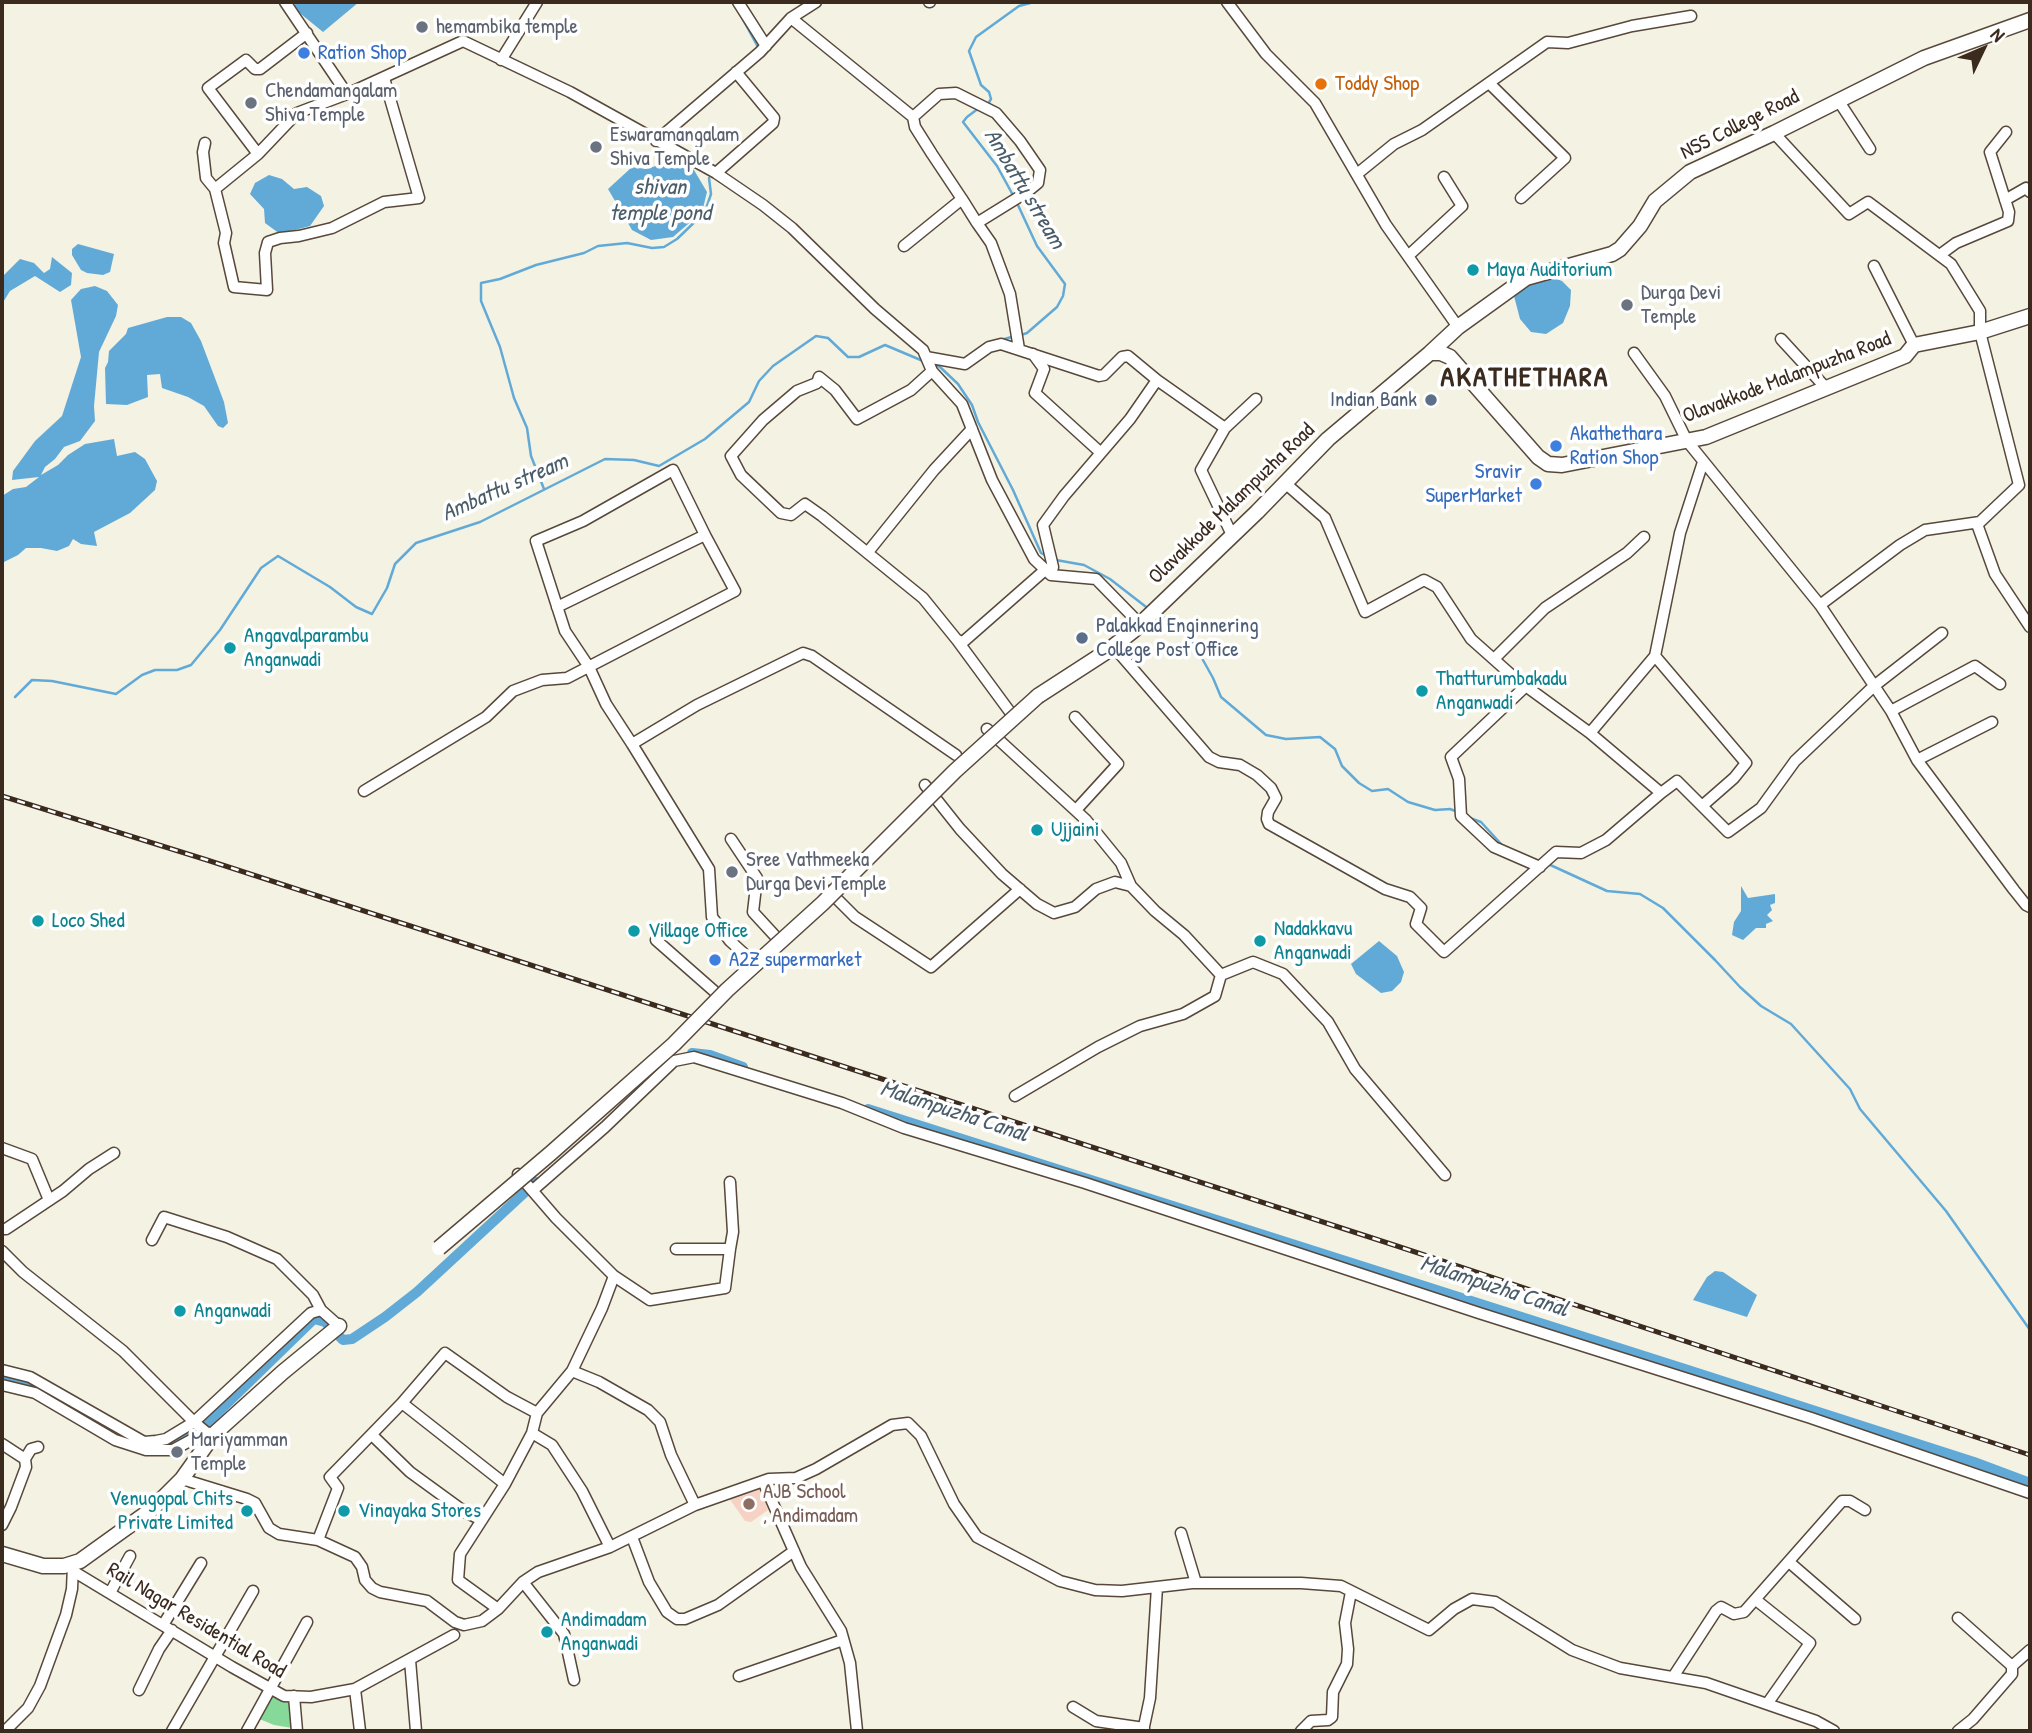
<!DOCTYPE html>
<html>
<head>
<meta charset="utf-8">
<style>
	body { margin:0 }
	#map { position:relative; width:2032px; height:1733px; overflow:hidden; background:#f4f2e2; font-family:"Patrick Hand",sans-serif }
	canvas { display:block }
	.frame { position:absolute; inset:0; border:4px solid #3b2a1e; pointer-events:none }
	.north { position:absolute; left:1948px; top:14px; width:70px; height:70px; -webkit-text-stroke:5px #fff; paint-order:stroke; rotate:46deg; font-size:19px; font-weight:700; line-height:28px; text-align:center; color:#3b2a1e }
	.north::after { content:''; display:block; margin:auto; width:24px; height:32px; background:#3b2a1e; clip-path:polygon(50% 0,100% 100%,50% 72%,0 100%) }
</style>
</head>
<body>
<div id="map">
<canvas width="2032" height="1733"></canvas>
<div class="frame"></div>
<div class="north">N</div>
</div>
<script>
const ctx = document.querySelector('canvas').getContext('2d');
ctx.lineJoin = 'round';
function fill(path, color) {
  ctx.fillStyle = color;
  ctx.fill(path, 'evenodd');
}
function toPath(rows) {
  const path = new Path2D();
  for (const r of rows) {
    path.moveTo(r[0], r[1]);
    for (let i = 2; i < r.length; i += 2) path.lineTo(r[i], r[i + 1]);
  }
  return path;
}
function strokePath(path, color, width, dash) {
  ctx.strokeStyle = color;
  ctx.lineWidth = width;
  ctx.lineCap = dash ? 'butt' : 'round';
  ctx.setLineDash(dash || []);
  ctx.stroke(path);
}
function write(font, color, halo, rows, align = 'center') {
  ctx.font = font + ' "Patrick Hand",sans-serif';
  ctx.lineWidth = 7;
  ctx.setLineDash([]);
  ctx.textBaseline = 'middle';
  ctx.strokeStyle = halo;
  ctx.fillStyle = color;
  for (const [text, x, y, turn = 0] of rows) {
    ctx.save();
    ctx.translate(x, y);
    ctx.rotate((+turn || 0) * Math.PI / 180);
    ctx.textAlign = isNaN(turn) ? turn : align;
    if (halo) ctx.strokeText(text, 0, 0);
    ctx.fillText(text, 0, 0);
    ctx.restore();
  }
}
const built = toPath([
	[758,1485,768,1510,751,1522,745,1521,729,1498]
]);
const green = toPath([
	[270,1694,279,1700,291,1702,292,1728,274,1725,257,1718]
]);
const water = toPath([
	[294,2,359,2,323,32,296,10],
	[668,157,694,170,707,192,702,212,673,237,651,240,632,230,608,189,632,167,646,169,659,165],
	[269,175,282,179,294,189,307,187,321,196,324,206,310,226,280,234,265,223,264,209,250,194,255,183],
	[78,244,114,254,110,272,103,275,87,273,81,270,72,255,72,249],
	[52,257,72,273,71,285,60,292,35,276,10,291,2,304,2,277,20,259,34,263,44,273,50,269],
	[1554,278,1562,281,1571,290,1570,306,1563,323,1546,334,1531,332,1520,319,1514,296,1538,279],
	[95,286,107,291,118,305,116,316,99,352,94,406,95,421,80,441,64,447,55,459,45,467,41,475,58,465,68,455,85,444,114,439,117,456,135,452,145,459,157,481,155,490,130,513,94,532,97,546,81,544,73,539,69,546,57,551,41,548,26,548,18,555,2,563,2,496,13,489,26,487,39,477,12,480,13,471,35,441,62,416,81,357,71,300,81,289],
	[167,317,181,317,191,323,201,341,224,402,228,423,223,428,218,426,204,406,188,397,162,388,160,374,147,375,148,397,127,405,106,404,105,368,108,362,109,351,126,334,128,328],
	[1741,886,1748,898,1775,894,1775,903,1770,905,1772,910,1767,915,1773,921,1766,924,1766,928,1756,928,1743,940,1732,935,1734,922,1741,911],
	[1379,941,1397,956,1404,972,1401,982,1392,991,1381,993,1356,974,1351,964],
	[1715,1271,1723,1272,1757,1295,1747,1317,1693,1300,1707,1277]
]);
const stream = toPath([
	[741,16,758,47],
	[988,104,991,99,989,92,981,85,969,51,976,37,1019,6,1034,2],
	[979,108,967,117,963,122,997,166,1014,197],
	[678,128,670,136,679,147],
	[1017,203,1037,246,1065,284,1063,296,1057,307,1027,333,1021,335],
	[1001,340,1015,336],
	[933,364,940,367,958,384,972,405,978,422,1013,490,1041,553,1047,556],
	[544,489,531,456,527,428,514,398,500,347,481,301,481,283,500,279,536,265,584,253,598,246,627,243,652,248,664,247,677,239,705,212,711,194,709,178],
	[1056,560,1084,565,1110,579,1150,610],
	[1159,614,1189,635,1213,678,1221,697,1266,735,1286,739,1320,737,1335,749,1342,766,1359,783,1372,791,1388,789,1408,802,1435,810,1450,809,1458,812],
	[15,697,32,680,52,681,116,694,142,675,155,670,177,670,191,665,220,630,261,568,278,556,330,587,356,607,372,614,387,588,395,564,416,543,480,522,605,459,634,460,659,466,705,439,749,402,759,381,773,366,816,336,828,338,848,357,859,357,885,345,923,361],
	[1470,818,1481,822,1502,845],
	[1546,863,1607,891,1640,894,1663,908,1715,960,1740,987,1761,1006,1791,1024,1850,1089,1860,1109,1946,1211,2030,1330]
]);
const canal = toPath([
	[692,1053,710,1055,743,1067],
	[868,1109,1688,1370,1974,1462,2030,1483],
	[2,1377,47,1392,131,1440],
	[156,1445,185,1439,203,1427,314,1319,325,1322,343,1340,352,1339,385,1317,417,1292,536,1182]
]);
const minor = toPath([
	[285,2,347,94,463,41,570,92,716,173,763,205,792,228,875,309,923,350,932,371,962,404,992,480,1034,559,1051,575,1096,579,1140,624],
	[738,2,766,46],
	[929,2,930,2],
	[1227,2,1266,54,1315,103,1386,225,1458,327],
	[791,18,913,117],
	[307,33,260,69,255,69,246,60,208,88,258,154,215,189,226,233,224,243,234,287,267,290,265,253,268,242,280,238,299,236,332,228,384,202,419,198,384,78],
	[501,60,537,2],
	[1489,83,1565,158,1521,198],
	[1838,100,1870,149],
	[1774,133,1849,214,1868,202,1951,264,1980,311,1980,332,2019,485,1980,522,1925,530,1900,545,1820,605],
	[656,141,760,52,791,18,816,2],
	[205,143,203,152,206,178,215,189],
	[258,154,297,113,347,94],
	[716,173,773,123,774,118,736,72],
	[1357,174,1394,144,1422,130,1547,42,1568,43,1632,26,1691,16],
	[2005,200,2026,188,2030,192],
	[977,223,1027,192,1038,183,1040,170,1020,141,996,113,956,93,939,94,913,117,915,127,932,154,962,199,977,223,991,243,1010,294,1019,349],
	[904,246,962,199],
	[1941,254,1956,243,2008,221,2009,212,1990,152,2006,132],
	[1408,256,1462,206,1444,177],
	[1874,266,1914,345],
	[1781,339,1826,388],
	[1634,353,1665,396,1687,441,1820,605,1891,711,1917,760,2014,890,2026,905,2030,907],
	[1033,354,1044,369,1035,393,1101,453],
	[926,357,965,364,989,347,1001,344,1099,376,1104,375,1122,357,1128,356,1157,380],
	[932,371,911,390,857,419,835,390,819,377,817,383,797,391,763,420,731,456,741,475,781,513,791,515,805,504,822,516,923,598,957,640,963,642,1045,570],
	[1225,428,1256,399],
	[1285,483,1325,518,1365,612,1424,580,1437,587,1471,639,1516,679,1590,733,1655,656,1680,533,1703,462],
	[1977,524,1995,574,2030,627],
	[705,535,673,470,583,521,536,541,565,631,589,667,606,704,632,744,697,705,803,653,812,656,956,755],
	[868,552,934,470,972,429],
	[1051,575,1053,567,1043,525,1064,496,1130,419,1157,380,1225,428,1201,470,1232,535],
	[957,640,1010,712],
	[1113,646,1209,757,1219,762,1240,765,1257,775,1271,788,1276,798,1268,812,1267,819,1269,824,1385,889,1410,897,1421,908,1416,924,1444,952,1556,852,1581,853,1606,840,1661,793],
	[1655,656,1746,763,1734,778,1702,806],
	[1494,659,1545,608,1627,553,1644,537],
	[1526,686,1451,757,1459,779,1461,816,1494,847,1540,867],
	[1891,711,1975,666,2000,684],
	[1075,717,1118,764,1076,810],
	[987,729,1086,820,1121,863,1131,886,1155,911,1184,935,1221,975,1253,962,1283,974,1328,1022,1355,1069,1445,1175],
	[1590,733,1661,793,1677,781,1728,832,1761,808,1795,761,1874,686,1942,633],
	[632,744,709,869,712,917,730,941,750,959],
	[1917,760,1992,722],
	[925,785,960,829,1002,874,1037,904,1054,913,1075,907,1096,889,1115,882,1131,886],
	[364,791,486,717,513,691,542,680,567,678,735,591,705,535,557,607],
	[731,839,757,878,753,912,776,937],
	[829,891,855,917,931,967,1020,889],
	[656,940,714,991],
	[1015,1096,1098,1047,1140,1026,1183,1014,1215,996,1221,975],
	[2,1148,32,1159,49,1200],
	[518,1174,556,1218,614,1276,650,1300,725,1288,730,1249,676,1249],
	[730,1182,733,1232,730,1249],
	[533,1190,605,1127,674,1061,694,1057,842,1103,904,1128,1085,1183,1479,1313,1811,1418,2030,1493],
	[2,1229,6,1229,63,1191,89,1169,114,1153],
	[152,1240,164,1217,227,1237,277,1259,313,1295,321,1310],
	[2,1251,23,1272,123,1351,194,1422,206,1432,214,1434],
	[2,1370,30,1377,144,1442,156,1441,166,1439,194,1422,311,1313,321,1310,339,1326],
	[572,1371,599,1382,648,1410,660,1422,671,1455,695,1505],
	[2,1385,35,1393,115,1440,146,1450,173,1450,206,1432],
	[532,1433,552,1445,582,1491,610,1547],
	[372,1435,410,1472,465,1512,482,1520],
	[2,1444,25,1459],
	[182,1479,247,1499,255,1503,269,1528,279,1534,318,1540,355,1557,362,1567,365,1580,372,1588,380,1592,427,1601,455,1622,464,1625,482,1621,498,1609,523,1582,538,1572,610,1547,695,1505,769,1479,796,1478,816,1469,892,1425,908,1423,921,1436,954,1504,977,1537,1060,1581,1095,1590,1122,1591,1192,1583,1301,1583,1341,1586,1429,1630,1454,1609,1472,1599,1495,1602,1572,1650,1620,1668,1706,1683,1816,1721,1834,1731],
	[763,1481,801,1567,841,1631,850,1663,857,1731],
	[505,1484,402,1403,445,1353,507,1397,537,1413],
	[2,1525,11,1507,26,1467,25,1459,31,1449,38,1447],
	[1181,1533,1196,1583],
	[632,1537,649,1582,667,1612,677,1619,685,1619,718,1605,794,1551],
	[318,1540,338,1488,330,1477,402,1403],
	[1789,1562,1855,1619],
	[73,1571,232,1667,284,1696,311,1697,355,1689,454,1635],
	[523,1582,564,1634,574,1680],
	[110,1593,130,1556],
	[1756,1600,1810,1643,1767,1704],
	[498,1609,458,1580,460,1554,505,1484,532,1433,537,1413,572,1371,602,1308,614,1276],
	[1958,1618,2012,1666],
	[163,1625,201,1563],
	[410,1660,416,1731],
	[739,1676,843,1640],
	[1673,1677,1716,1611,1721,1607,1734,1614,1744,1612,1842,1501,1850,1501,1865,1510],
	[355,1689,360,1731],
	[139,1690,159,1649,172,1630],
	[294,1696,297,1731],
	[1073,1707,1096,1721,1144,1728],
	[5,1731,28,1708,40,1686,66,1615,72,1589,73,1566],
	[172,1731,253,1591],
	[247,1731,307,1622],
	[1143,1731,1150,1698,1157,1587],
	[1301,1731,1311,1721,1328,1720,1332,1717,1333,1692,1347,1664,1348,1649,1345,1623,1351,1592],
	[1958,1731,1973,1719,2012,1674,2012,1666,2030,1650]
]);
const major = toPath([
	[1430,353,1458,327,1526,278,1612,254,1620,249,1640,226,1655,201,1690,172,1774,133,1924,58,2030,20],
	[1038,696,1106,652,1133,631,1257,512,1328,439,1430,353,1441,353,1450,357,1538,457,1548,464,1562,465,1706,437,1905,356,1914,345,1980,332,2030,316],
	[2,1554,43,1566,64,1566,80,1561,151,1510,182,1479,214,1434,283,1372,339,1326]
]);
const rail = toPath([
	[2,796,207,860,1397,1246,2030,1455]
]);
const majorBridge = toPath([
	[439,1248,551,1153,674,1044,727,990,823,903,955,771,1038,696]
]);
const markers = [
	[422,27,7,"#6b7280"],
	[304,53,7,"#3f7fe0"],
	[1321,84,7,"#e8710a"],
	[251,103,7,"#6b7280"],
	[596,147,7,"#6b7280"],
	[1473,270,7,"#0f9aa8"],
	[1627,305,7,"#6b7280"],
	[1431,400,7,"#5c6f8a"],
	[1556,446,7,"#3f7fe0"],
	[1536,484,7,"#3f7fe0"],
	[1082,638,7,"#5c6f8a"],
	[230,648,7,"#0f9aa8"],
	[1422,691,7,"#0f9aa8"],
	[1037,830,7,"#0f9aa8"],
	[732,872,7,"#6b7280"],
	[38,921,7,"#0f9aa8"],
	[634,931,7,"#0f9aa8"],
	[1260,941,7,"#0f9aa8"],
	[715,960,7,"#3f7fe0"],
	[180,1311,7,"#0f9aa8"],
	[177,1452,7,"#6b7280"],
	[749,1504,7,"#8d6e63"],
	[247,1511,7,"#0f9aa8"],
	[344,1511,7,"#0f9aa8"],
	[547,1632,7,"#0f9aa8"]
];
const worshipNames = [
	["hemambika temple",436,27],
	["Chendamangalam",265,91],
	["Shiva Temple",265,115],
	["Eswaramangalam",610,135],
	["Shiva Temple",610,159],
	["Durga Devi",1641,293],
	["Temple",1641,317],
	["Sree Vathmeeka",746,860],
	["Durga Devi Temple",746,884],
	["Mariyamman",191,1440],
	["Temple",191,1464]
];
const shopNames = [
	["Ration Shop",318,53],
	["Akathethara",1570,434],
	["Ration Shop",1570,458],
	["Sravir",1522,472,"right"],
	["SuperMarket",1522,496,"right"],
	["A2Z supermarket",729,960]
];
const foodNames = [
	["Toddy Shop",1335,84]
];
const streetNames = [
	["NSS College Road",1740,125,-27],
	["Olavakkode Malampuzha Road",1787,378,-21],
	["Olavakkode Malampuzha Road",1232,504,-44],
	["Rail Nagar Residential Road",196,1621,31]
];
const cultureNames = [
	["Maya Auditorium",1487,270],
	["Angavalparambu",244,636],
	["Anganwadi",244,660],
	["Thatturumbakadu",1436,679],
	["Anganwadi",1436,703],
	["Ujjaini",1051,830],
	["Loco Shed",52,921],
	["Nadakkavu",1274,929],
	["Anganwadi",1274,953],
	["Village Office",648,931],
	["Anganwadi",194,1311],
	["Venugopal Chits",233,1499,"right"],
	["Private Limited",233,1523,"right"],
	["Vinayaka Stores",358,1511],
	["Andimadam",561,1620],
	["Anganwadi",561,1644]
];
const serviceNames = [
	["Indian Bank",1417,400],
	["Palakkad Enginnering",1096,626,"left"],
	["College Post Office",1096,650,"left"]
];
const educationNames = [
	["AJB School",763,1492],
	[", Andimadam",763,1516]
];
const waterNames = [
	["shivan",660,188],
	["temple pond",660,214],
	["Ambattu stream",1024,189,59],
	["Ambattu stream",505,488,-24],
	["Malampuzha Canal",954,1112,18],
	["Malampuzha Canal",1494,1287,18]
];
const districtNames = [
	["AKATHETHARA",1525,379]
];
fill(built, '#f6d2c4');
fill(green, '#87d99a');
fill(water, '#61aad8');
strokePath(stream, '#61aad8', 2.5);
strokePath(canal, '#61aad8', 10);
strokePath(minor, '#57483b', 13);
strokePath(major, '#57483b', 17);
strokePath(minor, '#fff', 10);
strokePath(major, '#fff', 14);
strokePath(rail, '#3b2a1e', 5);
strokePath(rail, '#fff', 2.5, [8]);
strokePath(majorBridge, '#57483b', 17, []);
strokePath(majorBridge, '#fff', 14);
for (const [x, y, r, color] of markers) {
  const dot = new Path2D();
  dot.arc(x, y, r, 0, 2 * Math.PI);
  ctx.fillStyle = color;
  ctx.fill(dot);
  strokePath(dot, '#fff', 2.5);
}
write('21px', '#5b616d', '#fff', worshipNames, 'left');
write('21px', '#366cbe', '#fff', shopNames, 'left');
write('21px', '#c56008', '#fff', foodNames, 'left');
write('21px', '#3b2a1e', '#fff', streetNames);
write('21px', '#0d838f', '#fff', cultureNames, 'left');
write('21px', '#4e5e75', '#fff', serviceNames, 'right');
write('21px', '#785e54', '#fff', educationNames, 'left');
write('italic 23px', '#4a5d68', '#fff', waterNames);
ctx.letterSpacing = '2px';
write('bold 28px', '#3b2a1e', '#fff', districtNames);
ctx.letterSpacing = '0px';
</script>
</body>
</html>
